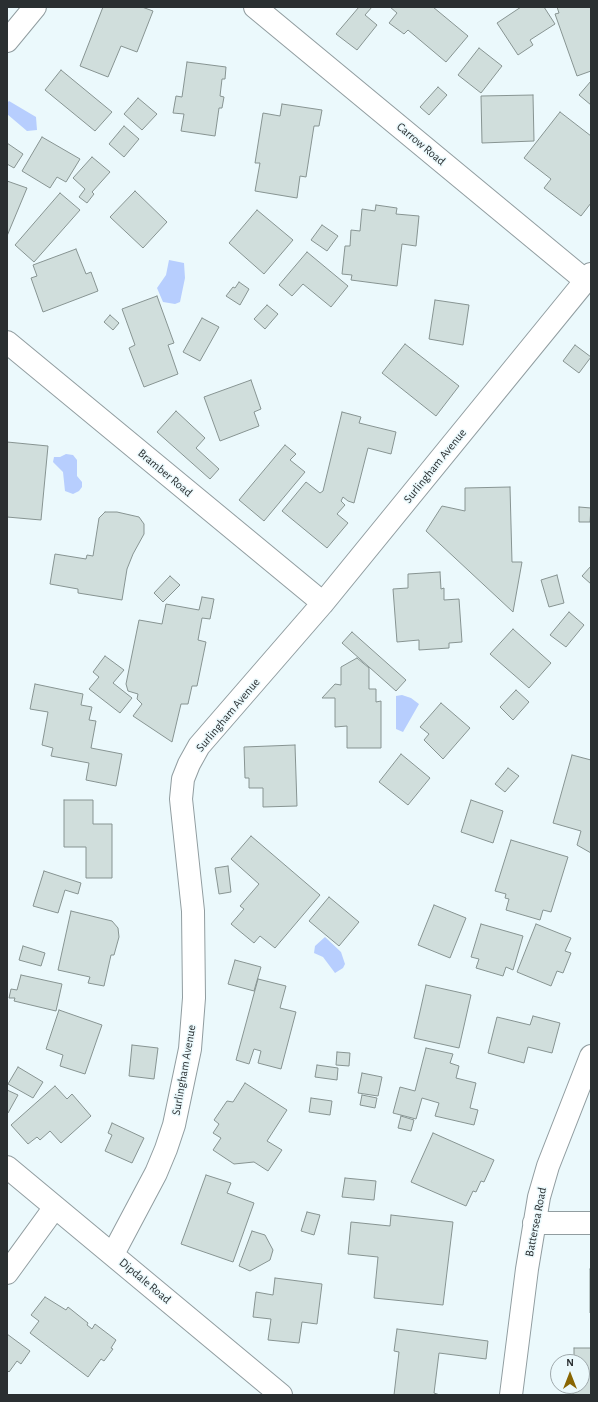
<!DOCTYPE html>
<html>
<head>
<meta charset="utf-8">
<style>
	body { margin:0 }
	#map { position:relative; width:598px; height:1402px; overflow:hidden; background:#ebf9fc; font-family:"Alegreya Sans",sans-serif }
	canvas { display:block }
	.frame { position:absolute; inset:0; border:8px solid #2a2f31; pointer-events:none }
	.north { position:absolute; left:550px; top:1354px; width:40px; height:40px; box-sizing:border-box; background:#ebf9fc; border:1px solid #9ea8ab; border-radius:50%; rotate:0deg; font-size:11px; font-weight:700; line-height:16px; text-align:center; color:#2a2f31 }
	.north::after { content:''; display:block; margin:auto; width:14px; height:18px; background:#886603; clip-path:polygon(50% 0,100% 100%,50% 72%,0 100%) }
</style>
</head>
<body>
<div id="map">
<canvas width="598" height="1402"></canvas>
<div class="frame"></div>
<div class="north">N</div>
</div>
<script>
const ctx = document.querySelector('canvas').getContext('2d');
ctx.lineJoin = 'round';
function fill(path, color) {
  ctx.fillStyle = color;
  ctx.fill(path, 'evenodd');
}
function toPath(rows) {
  const path = new Path2D();
  for (const r of rows) {
    path.moveTo(r[0], r[1]);
    for (let i = 2; i < r.length; i += 2) path.lineTo(r[i], r[i + 1]);
  }
  return path;
}
function strokePath(path, color, width, dash) {
  ctx.strokeStyle = color;
  ctx.lineWidth = width;
  ctx.lineCap = dash ? 'butt' : 'round';
  ctx.setLineDash(dash || []);
  ctx.stroke(path);
}
function write(font, color, halo, rows, align = 'center') {
  ctx.font = font + ' "Alegreya Sans",sans-serif';
  ctx.lineWidth = 3;
  ctx.setLineDash([]);
  ctx.textBaseline = 'middle';
  ctx.strokeStyle = halo;
  ctx.fillStyle = color;
  for (const [text, x, y, turn = 0] of rows) {
    ctx.save();
    ctx.translate(x, y);
    ctx.rotate((+turn || 0) * Math.PI / 180);
    ctx.textAlign = isNaN(turn) ? turn : align;
    if (halo) ctx.strokeText(text, 0, 0);
    ctx.fillText(text, 0, 0);
    ctx.restore();
  }
}
const water = toPath([
	[9,101,36,117,37,130,27,131,7,114,7,103],
	[169,260,184,263,185,278,180,302,175,304,163,302,157,288,166,275],
	[66,454,73,455,77,460,77,476,82,482,82,487,79,491,73,494,65,491,63,472,53,462,54,457,60,457],
	[402,695,411,698,419,704,403,732,396,729,396,696],
	[325,937,341,952,345,964,343,968,335,973,323,957,314,953,315,946]
]);
const building = toPath([
	[103,7,142,7,153,11,137,52,121,46,108,77,80,66,103,7],
	[359,7,372,7,365,15,377,25,357,50,336,34,359,7],
	[390,7,433,7,468,36,446,62,408,30,404,34,389,23,397,13,390,7],
	[521,7,544,7,555,24,530,40,533,45,518,55,497,23,521,7],
	[557,7,591,7,591,71,577,76,555,14,559,13,557,7],
	[479,48,502,66,481,93,458,75,479,48],
	[187,62,226,67,225,79,222,79,220,96,224,97,222,108,219,108,215,136,181,131,184,114,173,113,176,96,182,97,187,62],
	[61,70,112,112,95,131,45,90,61,70],
	[591,81,591,105,579,95,591,81],
	[438,87,447,95,429,115,420,107,438,87],
	[533,95,534,141,482,143,481,96,533,95],
	[138,98,157,114,142,130,124,114,138,98],
	[282,104,322,110,319,126,314,126,306,177,300,176,297,198,255,191,260,163,255,163,263,113,280,116,282,104],
	[560,112,591,136,591,203,581,216,544,188,551,179,524,158,560,112],
	[124,126,139,139,124,157,109,144,124,126],
	[42,137,80,159,66,182,57,177,50,188,22,171,42,137],
	[7,143,23,154,14,168,7,164,7,143],
	[92,157,110,172,92,192,94,194,87,203,79,197,85,189,73,178,92,157],
	[7,181,27,188,7,236,7,181],
	[135,191,167,222,143,248,110,217,135,191],
	[60,193,80,210,34,262,15,245,60,193],
	[376,205,397,208,396,214,419,216,416,246,402,244,397,286,351,280,352,275,342,274,345,246,350,246,351,230,360,231,362,209,375,211,376,205],
	[257,210,293,240,264,274,229,243,257,210],
	[322,225,338,236,327,251,311,240,322,225],
	[76,249,86,274,91,272,98,291,43,312,31,278,37,276,33,265,76,249],
	[307,252,348,286,331,307,303,284,292,296,279,285,307,252],
	[239,282,249,289,240,305,226,296,233,287,235,288,239,282],
	[157,296,174,343,168,345,178,374,144,387,129,348,135,345,122,309,157,296],
	[435,300,469,305,463,345,429,339,435,300],
	[267,305,278,314,265,329,254,319,267,305],
	[110,315,119,323,113,330,104,322,110,315],
	[202,318,219,327,200,361,183,352,202,318],
	[405,344,459,386,436,416,382,373,405,344],
	[575,345,591,357,579,373,563,361,575,345],
	[251,380,261,409,254,412,259,426,220,441,204,397,251,380],
	[176,411,205,438,196,448,219,469,210,479,157,432,176,411],
	[342,412,361,417,359,423,396,432,391,454,368,448,354,503,348,501,343,497,341,501,345,505,337,514,348,523,327,548,282,511,306,482,320,493,323,491,342,412],
	[7,442,48,446,41,520,7,517,7,442],
	[285,445,296,454,290,460,305,472,264,521,239,500,285,445],
	[510,487,512,562,522,562,513,612,426,531,442,506,465,511,465,488,510,487],
	[579,507,591,508,590,522,579,522,579,507],
	[105,512,117,512,139,517,144,524,144,534,133,554,127,569,122,600,78,593,78,589,50,584,55,554,86,559,87,555,93,556,99,518,105,512],
	[591,566,591,584,582,576,591,566],
	[440,572,441,589,444,588,444,600,459,599,462,642,449,643,449,648,419,650,419,640,397,642,393,589,408,588,408,574,440,572],
	[557,575,564,603,549,607,541,580,557,575],
	[170,576,180,585,163,602,154,593,170,576],
	[202,597,214,599,210,619,202,618,198,640,206,642,197,686,192,686,188,704,181,704,172,742,133,716,142,704,137,699,138,694,128,691,126,684,139,620,162,624,166,604,199,610,202,597],
	[569,612,584,625,566,647,550,635,569,612],
	[513,629,551,663,529,688,490,654,513,629],
	[352,632,406,680,396,691,342,643,352,632],
	[105,656,124,670,113,683,132,698,120,713,89,689,99,677,93,672,105,656],
	[357,658,369,668,369,689,376,689,376,702,381,701,381,748,347,748,347,726,335,727,335,698,322,698,335,684,341,685,341,667,357,658],
	[35,684,83,694,81,705,92,707,89,720,96,721,91,748,122,754,116,786,86,780,89,763,51,756,53,748,42,745,48,712,30,709,35,684],
	[516,690,529,702,513,720,500,707,516,690],
	[441,703,470,728,443,759,424,740,429,734,420,727,441,703],
	[295,745,297,806,263,807,263,788,249,788,249,778,245,778,244,747,295,745],
	[401,754,430,778,408,805,379,782,401,754],
	[572,755,591,760,591,853,577,845,581,831,553,823,572,755],
	[508,768,519,776,505,792,495,784,508,768],
	[64,800,93,800,93,824,112,824,112,878,86,878,86,847,64,847,64,800],
	[471,800,503,811,493,843,461,832,471,800],
	[251,836,320,895,275,948,260,936,254,943,231,924,244,909,240,906,259,884,231,859,251,836],
	[511,840,568,857,551,912,543,910,540,920,506,910,509,899,505,898,506,894,495,891,511,840],
	[228,866,231,892,219,894,215,868,228,866],
	[44,871,81,883,78,894,65,890,58,913,33,906,44,871],
	[329,897,359,922,339,946,309,921,329,897],
	[434,905,466,918,450,958,418,945,434,905],
	[71,911,112,921,118,928,119,937,114,955,111,955,104,986,88,983,90,977,58,970,71,911],
	[481,924,523,936,513,970,506,967,503,976,476,968,479,959,471,957,481,924],
	[536,924,571,938,565,951,571,953,563,973,557,971,551,986,517,972,536,924],
	[23,946,45,953,41,966,19,960,23,946],
	[235,960,261,967,254,991,228,984,235,960],
	[21,975,62,984,56,1011,14,1001,15,998,9,998,11,989,17,990,21,975],
	[258,979,286,986,280,1008,296,1012,281,1069,258,1063,261,1051,254,1049,249,1064,236,1060,258,979],
	[426,985,471,995,459,1048,414,1038,426,985],
	[59,1010,102,1025,85,1074,60,1066,63,1055,46,1049,59,1010],
	[533,1016,560,1023,552,1053,528,1047,524,1063,488,1053,497,1017,530,1025,533,1016],
	[132,1045,158,1048,154,1079,129,1076,132,1045],
	[426,1048,453,1054,450,1063,459,1066,456,1078,476,1083,470,1108,478,1110,474,1125,435,1116,439,1103,422,1098,416,1119,393,1113,400,1087,415,1091,426,1048],
	[337,1052,350,1053,349,1066,336,1065,337,1052],
	[317,1065,338,1068,337,1080,315,1077,317,1065],
	[18,1067,43,1082,33,1098,8,1084,18,1067],
	[362,1073,382,1077,378,1096,358,1093,362,1073],
	[245,1083,287,1110,267,1141,282,1150,268,1171,254,1162,234,1164,213,1150,221,1138,213,1133,219,1124,214,1120,227,1101,233,1102,245,1083],
	[55,1086,67,1099,72,1094,91,1116,61,1143,50,1131,40,1140,37,1137,28,1144,11,1125,55,1086],
	[7,1090,18,1095,8,1113,7,1112,7,1090],
	[362,1095,377,1098,375,1108,360,1105,362,1095],
	[311,1098,332,1101,330,1115,309,1112,311,1098],
	[401,1116,414,1120,411,1131,398,1128,401,1116],
	[112,1123,144,1138,132,1163,105,1151,112,1135,108,1133,112,1123],
	[433,1133,494,1160,484,1182,481,1181,476,1192,473,1191,466,1206,411,1182,433,1133],
	[206,1175,231,1183,227,1193,254,1203,233,1262,181,1244,206,1175],
	[345,1178,376,1181,374,1200,342,1197,345,1178],
	[307,1212,320,1215,314,1235,301,1231,307,1212],
	[391,1215,453,1222,443,1305,374,1298,378,1257,348,1254,351,1222,390,1226,391,1215],
	[252,1231,265,1235,273,1250,270,1260,250,1271,239,1266,252,1231],
	[590,1269,591,1269,591,1313,590,1313,590,1269],
	[275,1278,322,1284,317,1324,302,1322,299,1343,268,1340,271,1319,253,1317,256,1292,273,1295,275,1278],
	[45,1297,66,1310,68,1307,88,1323,87,1325,92,1329,95,1324,116,1340,111,1348,113,1349,104,1361,101,1359,88,1377,30,1333,39,1321,31,1315,45,1297],
	[397,1329,488,1341,486,1359,439,1353,434,1393,440,1395,394,1395,399,1352,394,1351,397,1329],
	[7,1334,30,1351,21,1364,17,1361,9,1372,7,1370,7,1334],
	[574,1348,591,1348,591,1395,573,1395,573,1386,582,1386,582,1362,574,1362,574,1348]
]);
const minor = toPath([
	[255,7,586,281],
	[7,41,35,7],
	[7,342,323,603],
	[7,1167,281,1395],
	[534,1223,591,1223],
	[113,1254,156,1173,166,1149,174,1125,190,1049,194,998,193,911,181,799,183,779,189,764,199,746,323,603,591,274],
	[7,1273,55,1207],
	[511,1395,527,1269,539,1197,548,1166,591,1056]
]);
const streetNames = [
	["Carrow Road",421,144,40],
	["Surlingham Avenue",435,466,-51],
	["Bramber Road",165,473,40],
	["Surlingham Avenue",228,715,-50],
	["Surlingham Avenue",184,1070,-80],
	["Battersea Road",536,1222,-79],
	["Dipdale Road",145,1281,40]
];
fill(water, '#b7cefe');
fill(building, '#d0dedc');
strokePath(building, '#879492', 1);
strokePath(minor, '#919da0', 24);
strokePath(minor, '#fff', 22);
write('12px', '#2a2f31', '#ebf9fc', streetNames);
</script>
</body>
</html>
